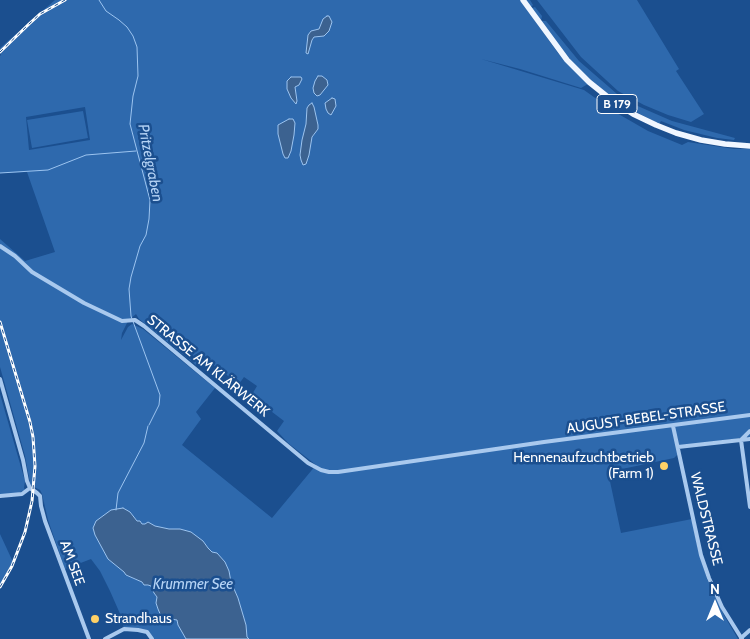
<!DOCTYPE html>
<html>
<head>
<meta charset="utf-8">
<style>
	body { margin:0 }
	#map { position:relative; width:750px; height:639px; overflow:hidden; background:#1b4f8f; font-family:Cabin,sans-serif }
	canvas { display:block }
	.north { position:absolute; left:690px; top:579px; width:50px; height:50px; -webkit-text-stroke:4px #1b4f8f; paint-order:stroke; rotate:0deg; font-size:14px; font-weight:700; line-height:20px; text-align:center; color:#fff }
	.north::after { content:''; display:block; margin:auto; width:18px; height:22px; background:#fff; clip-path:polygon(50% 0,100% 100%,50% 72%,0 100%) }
</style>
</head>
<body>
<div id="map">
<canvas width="750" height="639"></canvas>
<div class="north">N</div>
</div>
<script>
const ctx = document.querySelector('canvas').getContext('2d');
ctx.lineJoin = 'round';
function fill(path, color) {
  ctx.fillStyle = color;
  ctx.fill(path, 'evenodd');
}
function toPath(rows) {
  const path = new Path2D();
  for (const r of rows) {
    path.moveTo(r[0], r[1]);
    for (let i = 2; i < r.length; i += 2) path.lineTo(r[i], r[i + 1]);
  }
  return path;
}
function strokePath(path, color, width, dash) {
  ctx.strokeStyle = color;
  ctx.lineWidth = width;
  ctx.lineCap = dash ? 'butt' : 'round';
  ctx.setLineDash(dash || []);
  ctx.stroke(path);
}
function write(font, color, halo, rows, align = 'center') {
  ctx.font = font + ' Cabin,sans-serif';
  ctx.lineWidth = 5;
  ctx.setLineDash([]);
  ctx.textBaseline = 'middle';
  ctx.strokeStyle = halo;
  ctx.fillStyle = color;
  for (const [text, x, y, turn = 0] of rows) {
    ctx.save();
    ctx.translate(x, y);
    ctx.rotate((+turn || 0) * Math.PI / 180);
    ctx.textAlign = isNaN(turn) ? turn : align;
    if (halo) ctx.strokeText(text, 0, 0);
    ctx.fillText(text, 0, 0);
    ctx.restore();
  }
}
const green = toPath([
	[55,0,520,0,558,53,588,84,581,88,520,69,481,59,584,90,615,112,648,131,682,145,688,142,734,149,750,149,750,437,679,446,680,452,674,458,608,472,621,533,692,519,698,550,707,579,725,617,738,639,249,639,247,637,246,625,238,598,231,582,229,571,225,562,217,553,212,552,208,548,203,541,180,529,169,529,155,526,153,525,142,524,135,519,130,512,95,535,109,559,125,572,125,575,142,582,144,585,151,586,154,593,157,597,156,603,158,609,161,616,171,620,177,620,178,625,186,639,152,639,149,634,124,629,121,616,110,591,100,571,91,559,65,569,48,520,42,494,40,490,32,486,30,483,25,456,0,367,0,239,25,261,55,252,27,172,0,173,0,56,1,55,0,48],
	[327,16,319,37,314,37,312,40,308,53,311,31,319,29],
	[85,107,90,140,29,150,26,117],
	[314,107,318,125,318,129,300,155,306,124,307,108],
	[285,122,283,154,278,134,278,126],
	[136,314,139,319,196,365,202,357,239,384,244,377,257,386,251,396,284,421,277,431,288,443,316,465,272,518,182,445,201,419,196,412,215,388,143,329,132,324,128,327,121,340,122,333,128,321],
	[525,0,530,0,533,5,531,7,532,8,535,7,542,16,541,21,546,21,579,61,624,100,672,121,735,138,734,140,717,138,684,130,661,121,659,124,623,105,592,82,573,63,556,43],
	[537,0,637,0,679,69,676,71,704,114,691,122,668,115,644,105,618,91,581,57],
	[83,111,88,138,32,148,27,120],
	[0,394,25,481,24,488,25,490,18,493,0,495],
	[0,534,13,562,0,585]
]);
const water = toPath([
	[327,16,329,16,332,22,329,31,324,36,314,37,312,40,308,54,306,53,308,35,311,31,319,29,323,19,327,16],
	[318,76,322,76,327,80,328,85,320,95,317,96,314,93,313,88,315,81,318,76],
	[291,77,301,77,302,79,299,85,295,87,297,101,296,104,291,98,287,89,287,81,291,77],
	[332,98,335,99,336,106,331,115,328,113,326,109,325,103,332,98],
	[312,103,314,107,318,125,318,129,312,137,309,155,306,164,303,165,301,160,300,155,302,140,306,124,307,108,309,105,312,103],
	[289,119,293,119,295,123,294,135,291,151,288,158,285,158,283,154,278,134,278,125,289,119],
	[123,508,130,512,137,521,140,521,142,524,145,524,148,522,155,526,169,529,180,529,191,532,203,541,208,548,212,552,217,553,225,562,229,571,231,582,238,598,246,625,247,637,249,639,186,639,178,625,177,620,165,618,161,616,158,609,156,603,157,597,154,593,151,586,148,585,144,585,142,582,126,575,124,572,108,559,95,535,93,528,96,521,111,510,123,508]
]);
const stream = toPath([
	[99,0,106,11,119,20,127,27,133,36,137,47,138,76,133,96,130,124,150,200,149,219,146,235,140,246,131,277,129,289,131,316,160,395,159,405,149,425],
	[0,173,48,170,86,155,136,151],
	[116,510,118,493,144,443,148,426]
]);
const minor = toPath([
	[0,246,15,256,32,272,84,303,122,321,135,320,144,326,308,463,321,470,329,472,338,472,544,442,750,415],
	[0,379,23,460,27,481,30,488,37,493,40,496,41,506,45,521,89,639],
	[673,426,701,555,709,578,722,607,742,639],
	[750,431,741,440,750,507],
	[678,447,750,439],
	[0,496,22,494,30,488],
	[741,638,750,630],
	[105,639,124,629,138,630,147,632,152,639]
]);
const primary = toPath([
	[523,0,567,60,589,82,614,102,633,114,656,125,676,133,701,140,725,144,750,146]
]);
const rail = toPath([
	[0,52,29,24,40,14,65,0],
	[0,322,30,422,33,437,35,466,32,501,25,532,12,566,0,587]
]);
const markers = [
	[664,466,5,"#ffd166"],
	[95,619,5,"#ffd166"]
];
const shields = [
	[617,104,40]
];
const shieldNames = [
	["B 179",617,104]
];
const streetNames = [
	["STRASSE AM KLÄRWERK",208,366,39],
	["AUGUST-BEBEL-STRASSE",646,418,-8],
	["WALDSTRASSE",706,519,76],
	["AM SEE",72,563,70]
];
const poiNames = [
	["Hennenaufzuchtbetrieb",654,458],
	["(Farm 1)",654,474],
	["Strandhaus",105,619,"left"]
];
const waterNames = [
	["Pritzelgraben",150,163,79],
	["Krummer See",193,585]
];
fill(green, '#2e69ad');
fill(water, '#3c6290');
strokePath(water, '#9cc4f0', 1);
strokePath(stream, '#9cc4f0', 1);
strokePath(minor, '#a9c9ee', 4);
strokePath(primary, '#f0f6ff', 5.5);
strokePath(rail, '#fff', 3);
strokePath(rail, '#1b4f8f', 1, [4]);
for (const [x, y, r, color] of markers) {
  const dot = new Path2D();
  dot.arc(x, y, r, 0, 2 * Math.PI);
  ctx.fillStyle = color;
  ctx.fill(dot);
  strokePath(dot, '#1b4f8f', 2);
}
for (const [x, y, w] of shields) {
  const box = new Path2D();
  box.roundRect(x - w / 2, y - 9.5, w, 19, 4);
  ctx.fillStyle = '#1b4f8f';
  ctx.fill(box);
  strokePath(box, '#fff', 1);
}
write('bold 12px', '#fff', null, shieldNames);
write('14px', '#fff', '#1b4f8f', streetNames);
write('14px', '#fff', '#1b4f8f', poiNames, 'right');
write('italic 15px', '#b5d3f5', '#1b4f8f', waterNames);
</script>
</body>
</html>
